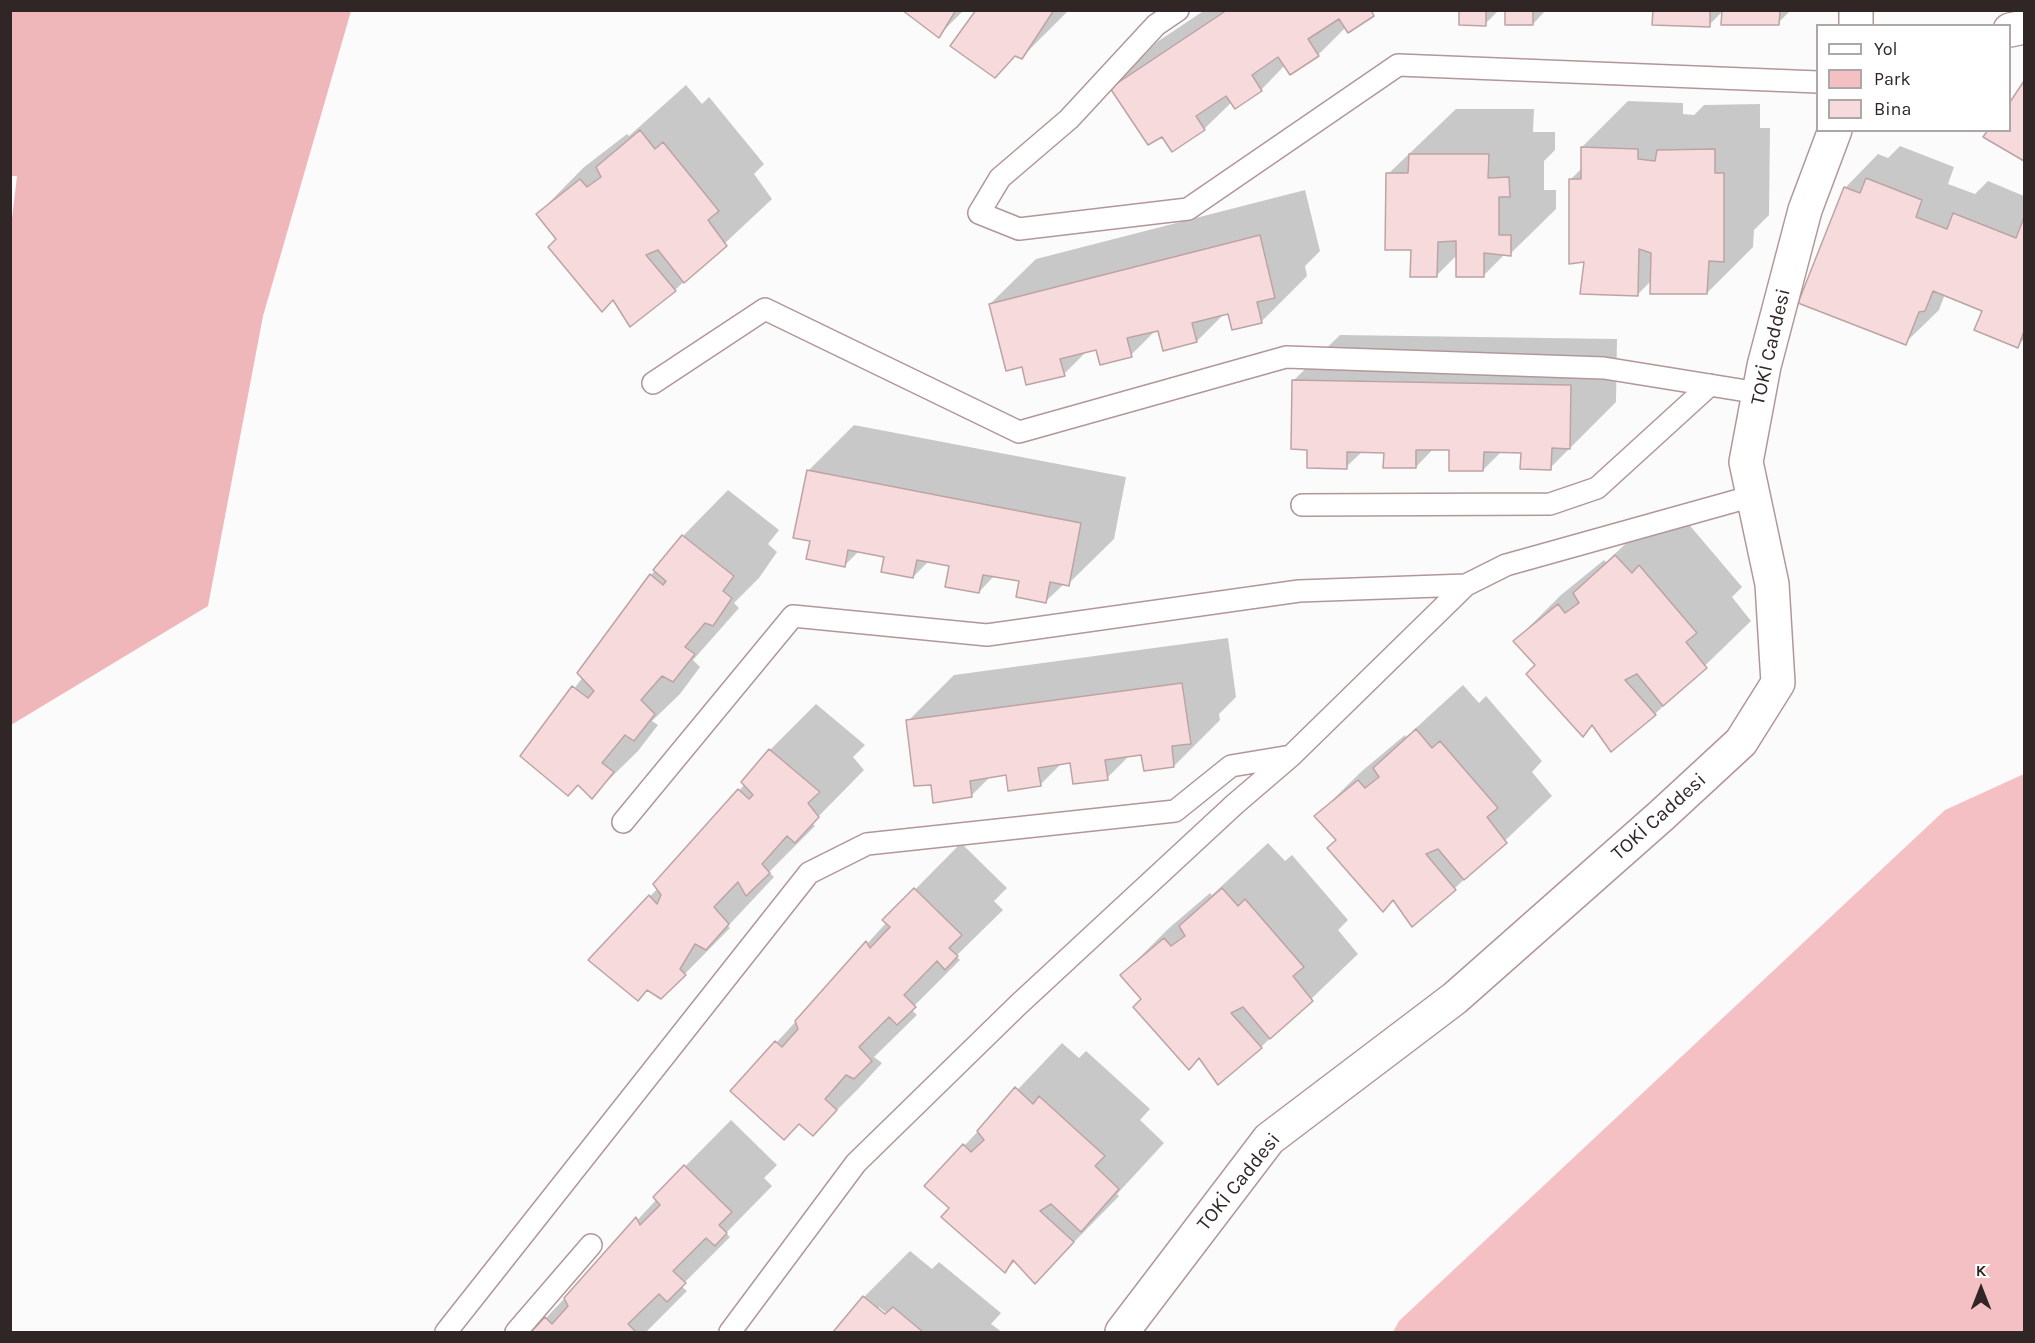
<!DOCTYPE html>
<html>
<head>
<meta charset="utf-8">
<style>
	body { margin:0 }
	#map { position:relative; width:2035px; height:1343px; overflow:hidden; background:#fbfbfb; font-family:Karla,sans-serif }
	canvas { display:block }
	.frame { position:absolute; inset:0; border:12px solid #302626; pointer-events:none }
	.legend { position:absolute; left:1816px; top:24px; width:195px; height:108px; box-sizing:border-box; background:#fff; border:2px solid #aca8a8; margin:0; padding:8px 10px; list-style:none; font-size:18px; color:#302626 }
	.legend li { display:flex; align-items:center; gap:12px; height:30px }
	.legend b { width:30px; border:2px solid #aca8a8 }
	.north { position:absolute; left:1951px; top:1259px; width:60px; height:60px; -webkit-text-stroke:4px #fff; paint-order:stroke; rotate:0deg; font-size:16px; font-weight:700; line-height:24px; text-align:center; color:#302626 }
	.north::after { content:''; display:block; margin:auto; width:21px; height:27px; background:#302626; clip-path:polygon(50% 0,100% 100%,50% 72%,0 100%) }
</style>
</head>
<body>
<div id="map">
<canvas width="2035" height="1343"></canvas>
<div class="frame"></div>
<ul class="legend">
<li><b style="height:8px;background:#fff"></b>Yol</li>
<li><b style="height:16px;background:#f4c0c4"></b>Park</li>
<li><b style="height:16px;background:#f7dbdc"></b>Bina</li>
</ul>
<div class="north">K</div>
</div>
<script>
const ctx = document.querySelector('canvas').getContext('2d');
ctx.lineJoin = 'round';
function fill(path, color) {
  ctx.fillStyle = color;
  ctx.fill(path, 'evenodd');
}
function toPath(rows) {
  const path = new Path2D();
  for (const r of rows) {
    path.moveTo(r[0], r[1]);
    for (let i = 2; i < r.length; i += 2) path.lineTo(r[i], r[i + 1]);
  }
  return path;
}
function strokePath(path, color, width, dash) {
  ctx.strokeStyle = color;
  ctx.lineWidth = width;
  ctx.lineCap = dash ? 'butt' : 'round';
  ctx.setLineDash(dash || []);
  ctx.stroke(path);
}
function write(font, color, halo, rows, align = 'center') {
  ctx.font = font + ' Karla,sans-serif';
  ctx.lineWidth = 4.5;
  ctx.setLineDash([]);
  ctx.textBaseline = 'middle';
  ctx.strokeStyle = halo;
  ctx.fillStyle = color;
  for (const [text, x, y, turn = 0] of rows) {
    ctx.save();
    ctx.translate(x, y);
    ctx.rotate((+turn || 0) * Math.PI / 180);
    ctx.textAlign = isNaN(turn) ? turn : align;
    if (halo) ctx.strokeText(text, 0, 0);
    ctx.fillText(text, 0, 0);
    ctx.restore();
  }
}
const green = toPath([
	[2024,774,2024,1332,1393,1332,1399,1321,1945,810]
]);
const forest = toPath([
	[11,10,351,11,263,316,208,606,11,725,10,235,17,176,10,176]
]);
const shadow = toPath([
	[904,10,964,10,938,36],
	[977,10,1069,10,1022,57],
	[1205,10,1377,10,1346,27,1318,55,1290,73,1285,65,1261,90,1232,102,1204,129,1162,135,1112,88,1157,42],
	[1461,10,1499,10,1485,24],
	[1506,10,1546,10,1533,24],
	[1655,10,1791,10,1778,23,1723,11,1709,25],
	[2024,84,2024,160,1986,137,2010,130,2010,104],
	[686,85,702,104,709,97,764,164,754,174,772,199,675,290,613,299,538,214,583,168,627,134,629,136],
	[1628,101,1683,103,1683,114,1694,115,1704,105,1760,104,1760,128,1770,128,1769,215,1754,230,1753,247,1707,293,1652,280,1638,294,1586,260,1570,180,1582,168,1582,147],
	[1456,109,1534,109,1533,132,1555,132,1555,150,1544,161,1544,190,1556,190,1556,209,1510,254,1505,254,1484,275,1458,254,1436,276,1413,249,1388,174],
	[1900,146,1954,167,1948,184,1975,194,1988,181,2024,196,2024,339,2017,346,1984,310,1945,294,1939,310,1905,343,1845,188,1878,154,1888,158],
	[1305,190,1320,251,1305,266,1307,276,1262,321,1229,312,1224,314,1197,341,1164,349,1157,329,1131,355,1097,348,1087,351,1064,374,1023,365,990,304,1036,259],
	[1340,335,1617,339,1616,402,1550,468,1522,451,1502,451,1483,470,1450,449,1434,448,1416,467,1385,451,1363,451,1346,467,1309,448,1294,380],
	[854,425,1126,477,1114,539,1068,584,1064,584,1046,601,1020,580,995,575,979,592,950,565,929,561,913,577,886,556,859,551,844,566,812,540,808,471],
	[728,490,779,530,768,544,777,552,759,578,734,603,739,608,693,660,700,667,680,694,652,721,658,725,638,751,592,796,579,783,522,756,583,677,579,673,651,575,683,536],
	[1662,510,1679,528,1686,521,1742,587,1732,597,1751,621,1655,714,1611,750,1594,724,1583,735,1537,665,1515,641,1561,595,1604,560,1606,562],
	[1228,638,1236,697,1219,714,1220,720,1174,766,1143,753,1130,755,1107,778,1071,762,1062,763,1040,785,1007,774,991,776,971,796,932,783,908,721,954,675],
	[1463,685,1479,703,1486,696,1542,761,1532,772,1552,796,1455,888,1412,924,1394,899,1383,910,1338,840,1316,816,1362,771,1405,735,1406,737],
	[816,704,865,745,853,757,864,770,812,823,815,826,769,872,774,877,728,926,730,928,661,998,590,960,658,888,654,884,745,784,743,782,770,750],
	[961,843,1007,888,994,901,1003,910,956,956,960,960,911,1009,917,1015,874,1057,882,1063,859,1088,813,1134,800,1122,732,1091,887,922,885,920],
	[1268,843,1285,861,1292,855,1348,920,1338,930,1358,954,1261,1047,1218,1083,1200,1057,1189,1068,1143,998,1122,975,1168,929,1210,893,1212,895],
	[1062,1043,1079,1058,1086,1051,1150,1109,1140,1120,1164,1143,1117,1194,1119,1196,1035,1282,1016,1260,1005,1271,951,1207,964,1146],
	[731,1120,777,1165,764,1178,772,1186,726,1233,730,1237,681,1286,687,1291,646,1332,533,1332,657,1199,655,1197],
	[910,1251,932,1269,939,1262,1001,1313,991,1324,1002,1332,835,1332,864,1297],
	[879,1307,892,1317,890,1320,877,1309]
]);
const building = toPath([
	[902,10,956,10,939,38,902,10],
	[976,10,1054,10,1022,59,1015,56,995,78,950,46,976,10],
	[1227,10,1371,10,1374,16,1348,33,1339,19,1308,39,1319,56,1290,75,1278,57,1252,75,1262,91,1235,109,1226,96,1196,116,1205,130,1172,152,1162,137,1148,145,1110,88,1227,10],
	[1459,10,1486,10,1486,26,1459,25,1459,10],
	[1505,10,1533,10,1533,25,1505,25,1505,10],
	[1653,10,1710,10,1710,27,1652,25,1653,10],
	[1722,10,1780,10,1779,25,1721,25,1722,10],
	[2024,81,2024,161,1983,137,1988,130,2010,130,2010,102,2024,81],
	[640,130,655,149,663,142,719,211,708,220,727,246,684,283,658,250,646,255,676,291,630,327,613,300,602,312,548,247,556,239,536,214,580,179,587,187,601,177,596,167,640,130],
	[1581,147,1638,149,1638,159,1655,161,1657,150,1715,149,1715,173,1724,173,1724,262,1709,261,1707,294,1650,294,1651,253,1639,249,1638,296,1580,294,1584,262,1569,264,1569,179,1581,179,1581,147],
	[1409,154,1489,154,1488,178,1509,177,1510,197,1499,197,1499,235,1511,235,1511,256,1484,253,1484,277,1456,277,1456,241,1438,242,1437,277,1410,277,1411,250,1385,250,1386,173,1408,173,1409,154],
	[1866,178,1922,200,1916,217,1947,229,1953,213,2016,238,2024,217,2024,331,2018,348,1974,330,1982,311,1933,291,1925,311,1919,312,1906,345,1798,303,1844,187,1860,193,1866,178],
	[1260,235,1275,298,1257,302,1262,323,1232,330,1228,314,1192,323,1197,342,1163,351,1158,331,1127,338,1132,357,1100,365,1096,350,1060,359,1065,376,1026,385,1022,367,1006,371,989,304,1260,235],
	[1292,380,1571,385,1570,449,1552,448,1551,470,1520,469,1521,453,1484,452,1483,471,1449,471,1449,450,1416,450,1416,468,1383,468,1384,453,1347,452,1347,469,1307,468,1307,450,1291,449,1292,380],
	[807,470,1081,523,1069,586,1050,582,1046,603,1016,597,1019,581,983,575,979,593,945,587,949,566,917,560,913,578,881,572,884,557,848,550,845,567,806,559,810,541,793,538,807,470],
	[682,535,734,576,723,591,732,598,713,626,705,623,685,647,695,654,673,682,662,676,641,700,655,714,634,741,625,735,602,763,614,772,592,799,578,785,568,796,520,756,572,686,588,698,594,691,577,673,650,574,663,585,666,581,653,570,682,535],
	[1615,555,1632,573,1639,565,1697,633,1686,642,1707,668,1663,706,1637,674,1625,680,1656,715,1611,752,1592,725,1583,737,1526,674,1535,665,1513,641,1558,604,1565,613,1579,603,1573,593,1615,555],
	[1182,683,1191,744,1172,746,1174,767,1144,771,1141,755,1105,760,1108,780,1073,784,1070,763,1038,768,1041,786,1008,791,1006,775,970,781,972,797,933,803,931,785,914,786,906,720,1182,683],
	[1416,729,1432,748,1440,741,1498,808,1487,817,1507,843,1464,880,1438,849,1426,854,1456,890,1412,927,1393,900,1383,912,1327,848,1336,840,1314,816,1358,780,1365,788,1379,777,1373,768,1416,729],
	[769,749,820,792,808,803,819,817,795,843,787,836,762,864,770,873,746,896,738,882,714,907,729,924,706,950,695,944,680,969,686,975,661,999,647,990,638,1001,588,960,649,895,657,904,661,895,653,884,738,789,749,799,753,795,741,782,769,749],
	[914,888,962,935,949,948,958,956,945,970,937,961,904,995,916,1007,897,1025,889,1017,859,1047,872,1061,854,1079,846,1075,825,1099,837,1110,813,1136,799,1124,784,1140,730,1091,775,1041,782,1047,798,1029,795,1021,866,941,870,948,890,927,882,920,914,888],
	[1222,888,1238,906,1245,899,1304,967,1293,976,1313,1001,1270,1039,1243,1007,1231,1013,1262,1048,1218,1085,1199,1058,1189,1070,1133,1007,1141,999,1120,975,1164,938,1171,946,1185,936,1179,926,1222,888],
	[1015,1087,1033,1104,1039,1096,1105,1156,1095,1166,1119,1189,1081,1232,1051,1204,1040,1211,1074,1242,1035,1284,1013,1260,1005,1273,941,1217,949,1208,924,1186,963,1144,971,1152,984,1140,977,1131,1015,1087],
	[684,1165,732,1212,719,1225,727,1233,715,1246,706,1238,673,1271,686,1283,667,1302,659,1294,628,1324,636,1332,531,1332,545,1317,552,1324,568,1306,564,1298,636,1217,640,1225,660,1205,653,1197,684,1165],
	[863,1296,885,1314,893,1307,923,1332,833,1332,863,1296]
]);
const service = toPath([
	[1178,10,1156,25,1069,119,1000,178,979,213,1019,229,1188,209,1398,65,1818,82],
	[653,383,765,309,1019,432,1286,357,1604,368,1759,393],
	[1302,505,1550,504,1597,488,1710,385],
	[623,822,793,616,987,635,1299,591,1466,585],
	[446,1332,809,873,867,844,1175,811,1231,766,1291,756],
	[516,1332,591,1245],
	[730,1332,856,1163,1018,1005,1235,804,1291,756,1466,585,1506,565,1753,496]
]);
const minor = toPath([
	[1856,10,1856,26]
]);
const tertiary = toPath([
	[2010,30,2024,27],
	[1122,1332,1269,1139,1455,998,1662,815,1741,742,1778,683,1772,584,1746,462,1764,366,1805,210,1835,130]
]);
const streetNames = [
	["TOKİ Caddesi",1771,347,-77],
	["TOKİ Caddesi",1659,817,-42],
	["TOKİ Caddesi",1239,1182,-51]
];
fill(green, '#f4c0c4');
fill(forest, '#f0b7bb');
fill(shadow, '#0003');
fill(building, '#f7dbdc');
strokePath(building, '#bda3a4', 1.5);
strokePath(service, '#b19798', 24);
strokePath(minor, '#b19798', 36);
strokePath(tertiary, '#b19798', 36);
strokePath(service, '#fff', 21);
strokePath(minor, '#fff', 33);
strokePath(tertiary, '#fff', 33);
write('20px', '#302626', '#fff', streetNames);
</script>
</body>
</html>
